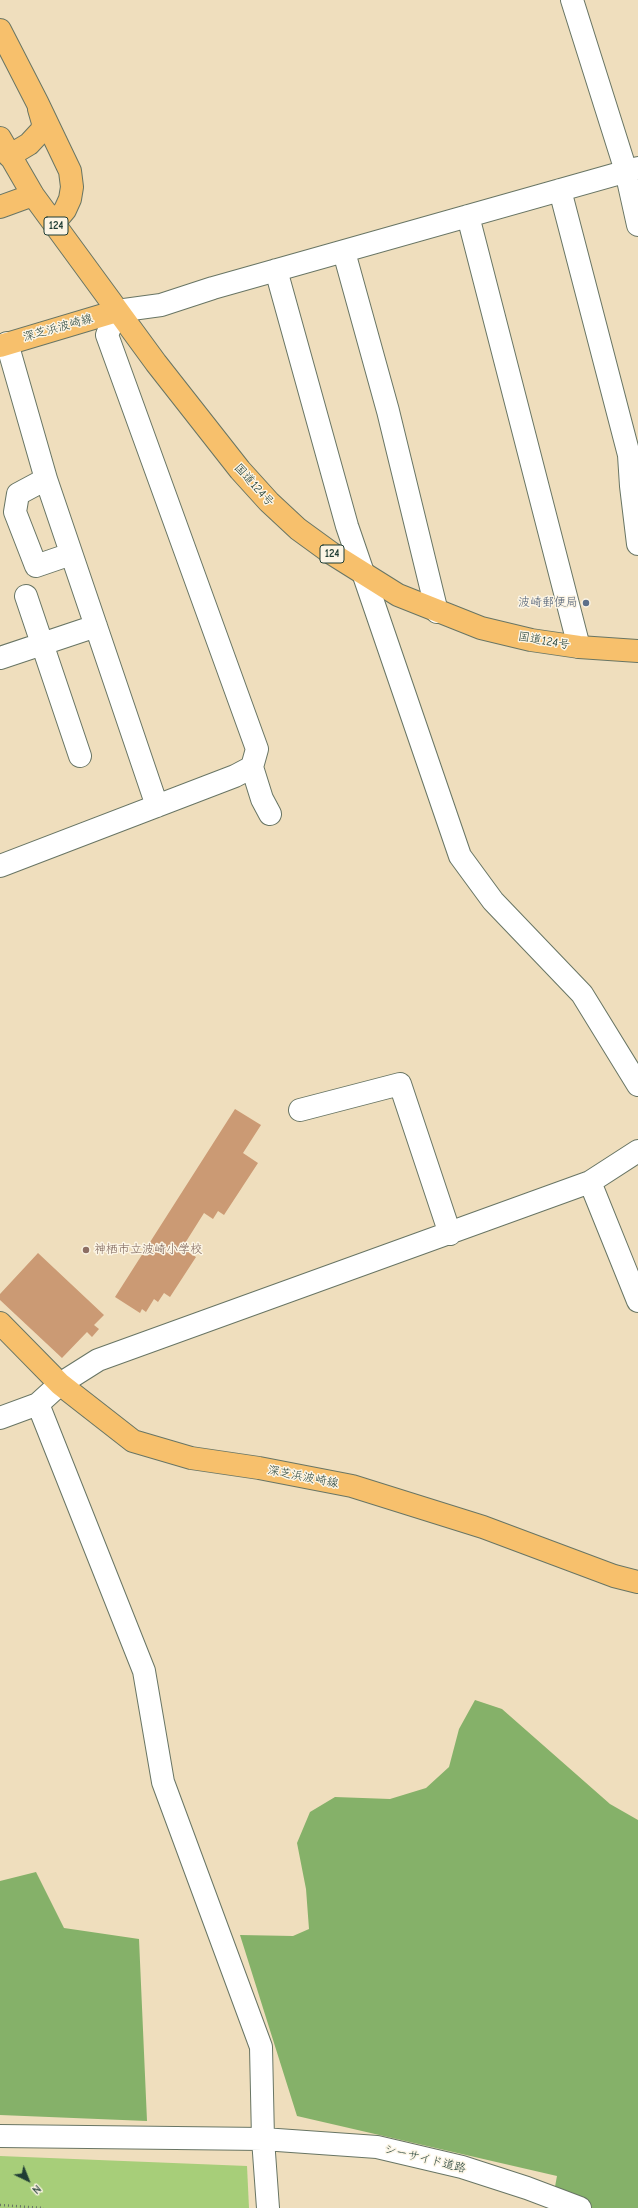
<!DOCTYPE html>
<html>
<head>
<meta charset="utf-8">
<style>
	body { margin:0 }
	#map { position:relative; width:638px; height:2208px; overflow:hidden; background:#efdebd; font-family:"Comic Neue",sans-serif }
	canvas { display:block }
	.north { position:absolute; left:8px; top:2160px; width:40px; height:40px; -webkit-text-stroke:3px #fcf5e5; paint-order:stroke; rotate:137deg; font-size:11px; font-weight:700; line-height:16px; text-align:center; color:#1f3d34 }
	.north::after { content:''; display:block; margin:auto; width:14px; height:18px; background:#1f3d34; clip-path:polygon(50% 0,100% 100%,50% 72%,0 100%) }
</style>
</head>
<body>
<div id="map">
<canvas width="638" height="2208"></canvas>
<div class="north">N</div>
</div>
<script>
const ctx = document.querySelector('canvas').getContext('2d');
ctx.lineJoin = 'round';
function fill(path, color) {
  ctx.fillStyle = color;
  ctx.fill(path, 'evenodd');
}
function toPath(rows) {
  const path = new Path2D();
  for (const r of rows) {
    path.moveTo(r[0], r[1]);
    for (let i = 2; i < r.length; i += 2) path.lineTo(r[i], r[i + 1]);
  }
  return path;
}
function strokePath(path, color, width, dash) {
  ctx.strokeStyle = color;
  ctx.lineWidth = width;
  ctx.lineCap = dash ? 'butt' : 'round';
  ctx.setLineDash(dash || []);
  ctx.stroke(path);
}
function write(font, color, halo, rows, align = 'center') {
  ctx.font = font + ' "Comic Neue","Klee One",sans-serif';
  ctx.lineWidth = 3;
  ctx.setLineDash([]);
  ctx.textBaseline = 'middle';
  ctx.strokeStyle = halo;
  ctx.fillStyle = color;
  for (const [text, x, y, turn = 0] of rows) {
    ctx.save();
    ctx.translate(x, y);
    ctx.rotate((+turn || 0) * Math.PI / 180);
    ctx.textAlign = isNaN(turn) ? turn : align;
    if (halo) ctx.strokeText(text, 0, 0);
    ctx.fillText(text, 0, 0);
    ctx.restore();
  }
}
const green = toPath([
	[0,2156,247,2166,249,2208,0,2208]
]);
const forest = toPath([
	[475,1700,502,1709,610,1804,638,1820,638,2208,551,2208,557,2176,297,2116,240,1935,293,1936,309,1929,306,1889,297,1843,310,1812,335,1797,390,1799,426,1788,449,1767,459,1729],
	[36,1872,64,1928,139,1939,147,2121,0,2115,0,1881]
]);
const building = toPath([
	[235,1109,261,1125,243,1153,258,1163,224,1215,218,1211,213,1219,204,1213,182,1248,196,1257,170,1297,164,1293,158,1302,154,1299,146,1312,142,1309,140,1313,115,1297],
	[38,1253,104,1315,94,1325,99,1329,92,1337,87,1332,62,1358,0,1300,0,1294]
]);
const path = toPath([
	[0,2205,44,2208]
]);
const minor = toPath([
	[572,0,626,171,638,225],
	[560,190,629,455,631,486,638,544],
	[468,216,579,647],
	[344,252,388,411,437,612],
	[276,270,347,526,460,856,493,901,582,994,638,1085],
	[7,343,46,479,157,806],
	[46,479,18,494,15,512,36,566,71,554],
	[26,596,80,756],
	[0,658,96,626],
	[270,814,262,799,252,767,257,749,107,335,117,311,161,305,213,288,638,168],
	[0,866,235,776,252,767],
	[300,1110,400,1084,450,1234],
	[590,1182,638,1301],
	[38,1404,144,1671,163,1782,261,2047,263,2139,268,2208],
	[0,1418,38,1404,60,1384,98,1360,590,1182,638,1151],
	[0,2136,263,2139,377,2147,462,2167,527,2188,580,2208]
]);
const major = toPath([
	[0,346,117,311],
	[0,1323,60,1384,133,1441,191,1458,259,1468,352,1486,483,1527,614,1576,638,1582]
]);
const highway = toPath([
	[0,30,37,102,70,171,72,187,70,199,65,210,54,223],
	[0,138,33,195,156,363,240,470,269,502,298,529,331,553,398,595,481,628,531,640,579,647,638,651],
	[9,156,29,144,42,130,43,123,39,109],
	[0,207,33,195]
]);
const markers = [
	[586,603,4,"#5c6f8a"],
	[86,1250,4,"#8d6e63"]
];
const shields = [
	[56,226,24],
	[332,554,24]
];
const shieldNames = [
	["124",56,226],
	["124",332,554]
];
const streetNames = [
	["深芝浜波崎線",58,328,-16],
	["国道124号",254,485,48],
	["国道124号",544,641,10],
	["深芝浜波崎線",303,1477,11],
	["シーサイド道路",425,2159,14]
];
const serviceNames = [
	["波崎郵便局",578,603]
];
const educationNames = [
	["神栖市立波崎小学校",94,1250]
];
fill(green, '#a7ce79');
fill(forest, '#85b169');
fill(building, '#cb9a74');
strokePath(minor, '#687564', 24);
strokePath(major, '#687564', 24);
strokePath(highway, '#687564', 24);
strokePath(path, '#687564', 2.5, [1, 3]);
strokePath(minor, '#fff', 22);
strokePath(major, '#f7c06c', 22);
strokePath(highway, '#f7c06c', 22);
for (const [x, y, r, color] of markers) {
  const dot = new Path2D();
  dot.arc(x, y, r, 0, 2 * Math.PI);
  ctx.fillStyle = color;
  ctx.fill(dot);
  strokePath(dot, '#fcf5e5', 1.5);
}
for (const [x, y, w] of shields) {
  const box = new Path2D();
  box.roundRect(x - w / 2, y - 9, w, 18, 3);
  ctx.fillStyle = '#fcf5e5';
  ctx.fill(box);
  strokePath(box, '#1f3d34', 1);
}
write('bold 11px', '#1f3d34', null, shieldNames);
write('12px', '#1f3d34', '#fcf5e5', streetNames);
write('12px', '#4e5e75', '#fcf5e5', serviceNames, 'right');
write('12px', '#785e54', '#fcf5e5', educationNames, 'left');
</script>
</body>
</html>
